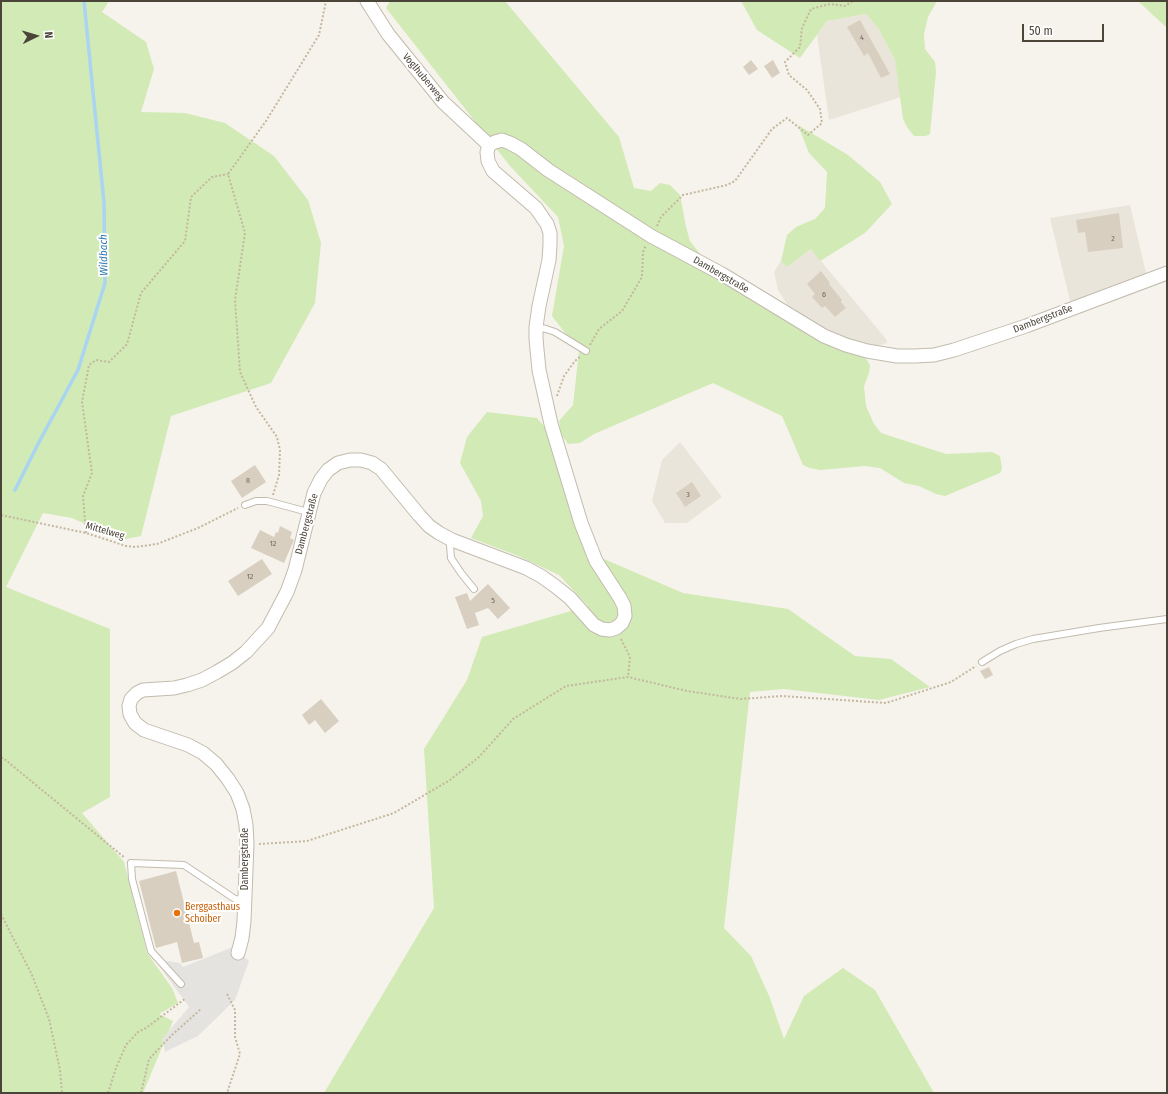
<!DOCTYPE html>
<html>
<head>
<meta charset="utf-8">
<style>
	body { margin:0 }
	#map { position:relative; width:1168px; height:1094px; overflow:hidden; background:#f6f3ec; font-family:"Fira Sans Condensed",sans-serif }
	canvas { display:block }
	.frame { position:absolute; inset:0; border:2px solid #4b4439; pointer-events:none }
	.north { position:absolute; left:16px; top:16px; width:40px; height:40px; -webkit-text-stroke:3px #fff; paint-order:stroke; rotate:85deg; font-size:11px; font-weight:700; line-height:16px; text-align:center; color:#4b4439 }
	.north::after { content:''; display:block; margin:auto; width:14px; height:18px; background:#4b4439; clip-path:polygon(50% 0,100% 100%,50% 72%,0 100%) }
	.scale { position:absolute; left:1022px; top:24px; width:82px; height:18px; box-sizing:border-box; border:2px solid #4b4439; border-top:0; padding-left:5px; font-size:12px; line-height:14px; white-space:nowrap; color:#4b4439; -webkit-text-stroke:3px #fff; paint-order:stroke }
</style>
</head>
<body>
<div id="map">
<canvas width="1168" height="1094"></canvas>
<div class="frame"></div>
<div class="north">N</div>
<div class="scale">50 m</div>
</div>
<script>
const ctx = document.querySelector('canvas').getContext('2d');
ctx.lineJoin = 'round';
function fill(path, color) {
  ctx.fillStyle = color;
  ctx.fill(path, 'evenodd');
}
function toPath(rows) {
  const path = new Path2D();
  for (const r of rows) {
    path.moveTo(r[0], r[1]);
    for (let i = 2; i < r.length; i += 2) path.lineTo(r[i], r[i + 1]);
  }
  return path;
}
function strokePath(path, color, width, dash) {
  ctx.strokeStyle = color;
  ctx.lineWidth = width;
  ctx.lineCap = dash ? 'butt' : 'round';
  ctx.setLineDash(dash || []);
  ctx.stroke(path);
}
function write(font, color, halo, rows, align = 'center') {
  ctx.font = font + ' "Fira Sans Condensed",sans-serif';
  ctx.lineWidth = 4;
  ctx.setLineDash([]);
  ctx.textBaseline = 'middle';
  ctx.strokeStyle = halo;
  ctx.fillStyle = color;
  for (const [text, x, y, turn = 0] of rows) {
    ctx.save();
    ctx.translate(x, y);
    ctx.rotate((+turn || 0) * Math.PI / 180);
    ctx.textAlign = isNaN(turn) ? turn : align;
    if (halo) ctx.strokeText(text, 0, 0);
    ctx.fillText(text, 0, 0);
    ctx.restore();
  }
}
const residential = toPath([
	[866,14,878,28,895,60,901,97,829,120,817,35,827,21],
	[1130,205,1147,277,1071,305,1050,218],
	[811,249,887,340,887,343,873,347,833,336,792,312,778,290,774,272,781,261,787,267],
	[680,442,722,497,687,523,665,523,652,501,662,460]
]);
const green = toPath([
	[1,1,109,1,102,12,146,42,154,69,141,112,185,113,225,123,274,156,308,200,321,243,315,303,271,383,171,416,141,536,121,540,72,518,43,513,6,587,110,629,110,797,82,813,124,862,147,953,172,988,178,1003,159,1014,173,1021,143,1093,1,1093],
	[390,1,505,1,619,137,634,188,651,191,660,183,670,185,680,195,686,227,690,241,704,259,863,354,870,365,869,373,864,386,866,406,874,424,881,433,946,454,992,452,1000,456,1002,469,1000,473,945,496,936,494,919,486,904,483,880,468,864,466,820,470,810,468,803,465,782,416,713,383,594,434,580,443,568,444,561,434,559,421,573,405,579,351,552,316,564,246,558,217,510,166,386,8],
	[741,1,937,1,928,17,924,34,925,49,935,62,936,72,930,134,926,136,914,136,907,127,903,119,895,60,878,28,866,14,827,21,800,58,757,30],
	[1138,1,1167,1,1167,28,1139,2],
	[798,125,848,155,880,182,892,204,865,233,820,261,811,249,787,267,781,261,787,235,796,227,815,219,825,208,827,172,809,153],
	[487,412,537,418,549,432,590,553,683,593,788,609,855,656,891,659,930,687,879,700,784,689,750,692,724,928,751,956,770,998,784,1039,804,996,843,968,875,990,934,1093,324,1093,434,908,424,749,467,680,482,637,588,606,559,575,516,555,471,538,483,516,481,501,460,463,467,437]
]);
const parking = toPath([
	[233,947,249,961,235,1000,198,1036,165,1052,162,1039,189,1007,165,974,156,959,180,963,183,967]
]);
const stream = toPath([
	[15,490,38,444,78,370,105,283,104,203,84,1]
]);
const building = toPath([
	[860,20,890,74,881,78,868,53,864,56,847,27],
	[751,60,758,69,749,75,743,67],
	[773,60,780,73,772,78,764,66],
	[1119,213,1123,248,1088,252,1085,232,1078,233,1076,220],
	[821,271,830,283,829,284,842,300,841,302,846,308,835,317,825,306,822,308,812,297,815,294,807,284],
	[255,465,266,482,242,498,231,481],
	[692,482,701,496,685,507,676,493],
	[280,526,292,532,290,538,294,540,284,563,251,548,260,530,274,537,276,532,278,533],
	[262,559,272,574,238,596,228,581],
	[488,584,510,608,498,619,488,608,475,613,479,625,467,629,455,597,467,593,470,601],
	[989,667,993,675,985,679,980,671],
	[321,699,339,721,325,733,315,720,309,725,302,715],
	[176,871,194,943,199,942,203,958,182,963,177,942,156,948,139,881]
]);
const path = toPath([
	[657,226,661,217,683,195,727,185,735,181,772,129,787,118,808,135,822,123,820,109,807,90,789,75,785,62,800,47,802,28,811,9,830,4,845,6,853,1],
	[590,345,599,329,622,311,642,277,643,252,646,245],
	[557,396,564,376,575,361,581,356],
	[273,495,279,475,280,450,277,437,256,407,240,372,235,300,245,233,228,174,266,121,319,35,326,1],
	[1,515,86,533,126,546,136,547,157,544,198,528,238,508],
	[86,533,83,496,92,473,82,402,89,365,96,360,109,362,127,344,141,293,185,241,191,197,212,177,228,174],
	[621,639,630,657,628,677],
	[1,758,3,758,125,858],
	[259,844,307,841,394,813,450,780,479,757,513,719,566,686,628,677,687,691,741,699,782,696,886,703,951,682,976,666],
	[1,914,32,975,49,1019,60,1070,62,1093],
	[227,994,235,1010,235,1037,240,1054,227,1093],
	[108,1093,116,1068,126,1045,138,1032,146,1028,186,998],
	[141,1093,149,1059,172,1035,201,1009]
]);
const service = toPath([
	[536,327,546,329,555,332,586,351],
	[245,505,256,501,267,501,308,512],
	[452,540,450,545,451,558,461,573,474,589],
	[982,662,1000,651,1016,644,1033,639,1099,628,1167,619],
	[181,984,151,951,132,879,131,863,184,865,235,899,245,900]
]);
const minor = toPath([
	[367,1,388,34,443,102,489,145],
	[238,953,242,938,244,921,247,844,246,825,243,809,237,793,228,779,216,764,203,753,188,745,144,730,135,723,130,714,129,706,131,699,137,693,143,690,174,688,187,685,202,680,217,672,232,663,246,652,268,628,287,592,295,570,314,493,321,479,328,470,338,463,350,460,361,460,372,463,381,469,419,515,429,526,439,533,452,540,526,568,541,576,555,586,570,598,594,625,602,629,610,630,616,628,622,623,625,616,624,606,620,598,596,561,581,523,551,424,539,370,536,339,536,327,539,306,549,260,550,245,550,233,547,224,536,208,493,171,488,161,487,152,489,145,495,142,502,140,510,143,521,149,548,170,651,236,722,274,824,336,846,345,867,351,897,356,915,356,934,355,954,350,1026,326,1167,273]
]);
const markers = [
	[177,913,4,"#e8710a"]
];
const numberNames = [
	["4",862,38],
	["2",1113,239],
	["6",824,295],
	["8",248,481],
	["3",688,495],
	["12",273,544],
	["12",250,577],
	["5",493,601]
];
const streetNames = [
	["Voglhuberweg",423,77,50],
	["Dambergstraße",721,275,30],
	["Dambergstraße",1043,319,-21],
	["Dambergstraße",307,524,-75],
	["Mittelweg",105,531,16],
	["Dambergstraße",245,859,-90]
];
const foodNames = [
	["Berggasthaus",185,907],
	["Schoiber",185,919]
];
const waterNames = [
	["Wildbach",104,255,-91]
];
fill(residential, '#eae5da');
fill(green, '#d2eab5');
fill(parking, '#e5e3e0');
strokePath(stream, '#a9d4f2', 3.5);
fill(building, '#d8cfc1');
strokePath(service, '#c2bbae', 8);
strokePath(minor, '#c2bbae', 15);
strokePath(path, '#c4b79f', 2, [2, 2]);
strokePath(service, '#fff', 6);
strokePath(minor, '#fff', 13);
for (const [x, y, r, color] of markers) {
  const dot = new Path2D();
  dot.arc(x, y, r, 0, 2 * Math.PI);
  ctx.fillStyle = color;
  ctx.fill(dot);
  strokePath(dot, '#fff', 1.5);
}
write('8px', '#6e675b', null, numberNames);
write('10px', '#4b4439', '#fff', streetNames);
write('10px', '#c56008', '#fff', foodNames, 'left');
write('italic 11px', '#2e7ab2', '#fff', waterNames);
</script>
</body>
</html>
